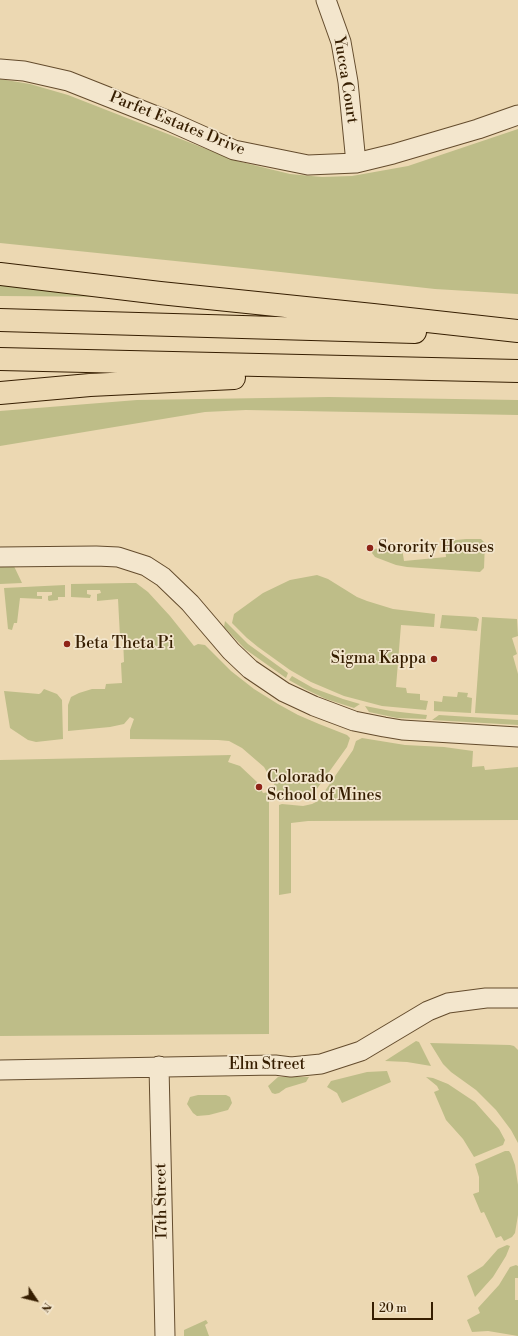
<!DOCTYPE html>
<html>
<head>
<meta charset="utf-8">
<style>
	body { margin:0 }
	#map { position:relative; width:518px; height:1336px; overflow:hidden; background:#ecd8b2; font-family:"Libre Bodoni",serif }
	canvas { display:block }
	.north { position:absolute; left:16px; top:1280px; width:40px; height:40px; -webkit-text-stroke:3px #f3e6cd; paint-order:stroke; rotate:125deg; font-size:11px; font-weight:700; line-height:16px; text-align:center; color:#361e01 }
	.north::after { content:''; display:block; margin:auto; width:14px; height:18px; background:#361e01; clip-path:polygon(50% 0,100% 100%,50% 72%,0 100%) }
	.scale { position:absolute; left:372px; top:1302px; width:61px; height:18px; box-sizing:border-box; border:2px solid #361e01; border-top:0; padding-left:5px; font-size:12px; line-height:14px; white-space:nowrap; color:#361e01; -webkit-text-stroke:3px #f3e6cd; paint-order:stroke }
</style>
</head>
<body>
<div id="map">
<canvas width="518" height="1336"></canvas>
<div class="north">N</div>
<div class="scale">20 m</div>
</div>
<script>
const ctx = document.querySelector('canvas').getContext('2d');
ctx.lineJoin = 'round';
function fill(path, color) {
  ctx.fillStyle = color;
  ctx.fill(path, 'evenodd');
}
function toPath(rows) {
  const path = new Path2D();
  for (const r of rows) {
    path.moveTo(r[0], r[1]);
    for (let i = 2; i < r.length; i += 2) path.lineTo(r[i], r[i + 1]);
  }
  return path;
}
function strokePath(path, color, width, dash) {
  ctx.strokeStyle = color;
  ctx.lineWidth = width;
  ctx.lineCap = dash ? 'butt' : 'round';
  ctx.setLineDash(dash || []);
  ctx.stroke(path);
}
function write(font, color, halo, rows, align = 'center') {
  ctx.font = font + ' "Libre Bodoni",serif';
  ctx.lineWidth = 3.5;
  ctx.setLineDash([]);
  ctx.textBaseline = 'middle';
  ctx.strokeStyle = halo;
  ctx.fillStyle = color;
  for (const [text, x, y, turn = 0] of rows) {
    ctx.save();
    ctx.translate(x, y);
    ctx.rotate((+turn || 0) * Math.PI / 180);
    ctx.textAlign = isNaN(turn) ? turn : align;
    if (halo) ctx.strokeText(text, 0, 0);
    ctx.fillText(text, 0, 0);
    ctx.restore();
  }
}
const green = toPath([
	[0,79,30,84,68,95,237,161,290,174,322,177,352,176,408,166,518,129,518,294,435,289,253,269,0,243],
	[0,281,127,297,0,296],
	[329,397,518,400,518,415,246,410,205,412,0,446,0,411,137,400],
	[466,539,481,539,485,543,484,568,480,572,407,567,396,565,375,557,372,553,374,549,399,546,402,548,404,561,446,557,445,544,446,541],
	[13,564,22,583,0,584,0,565],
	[317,575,328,579,357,597,367,601,393,609,435,614,434,627,401,625,396,687,406,688,407,693,420,694,420,700,428,701,426,710,382,706,344,696,311,682,290,670,258,647,247,638,232,623,234,614,263,593,290,580],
	[130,583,136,583,148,592,170,616,194,646,198,644,205,645,231,671,254,689,278,704,298,715,319,724,347,735,350,738,347,747,311,797,301,799,278,796,275,786,264,767,242,748,229,741,218,740,130,739,130,730,134,719,130,717,124,724,110,727,68,731,68,705,71,697,79,693,92,689,105,689,106,684,122,683,121,663,124,662,123,638,120,637,118,599,97,601,97,594,101,593,100,590,87,590,87,594,91,595,90,598,71,597,71,584],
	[65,585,65,597,58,597,58,600,49,601,48,600,48,596,52,595,52,592,37,592,37,596,42,596,42,599,20,598,17,623,14,623,12,630,8,629,4,588],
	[442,615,476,617,479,619,477,631,440,628],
	[482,617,517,619,518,636,512,638,517,654,513,656,518,674,518,715,475,713],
	[225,621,248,644,288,673,286,678,245,649,224,627],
	[292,676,313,688,343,699,360,704,354,708,326,699,305,689,289,680],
	[44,689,57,694,62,700,63,739,36,742,28,740,10,728,4,691,39,694,41,693],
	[458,692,468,693,467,697,472,698,471,713,434,711,434,701,442,702,443,696,457,697],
	[365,706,391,711,427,715,426,719,397,718,369,712],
	[439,715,518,720,518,725,432,720],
	[362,738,405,745,444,747,473,751,472,767,484,766,485,770,518,767,518,820,308,821,291,823,291,893,279,895,279,805,282,804,303,806,312,804,318,801,353,750,356,741],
	[231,755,228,762,240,766,257,782,263,793,269,792,269,1034,0,1036,0,760],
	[416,1041,419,1042,431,1066,407,1062,385,1061],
	[430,1043,510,1045,514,1046,518,1050,518,1143,511,1130,496,1110,476,1090,451,1072,443,1064],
	[387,1071,391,1082,342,1103,337,1093,327,1087,331,1081,367,1072],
	[278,1077,309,1077,306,1082,286,1088,279,1093,275,1094,272,1093,268,1086],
	[426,1077,433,1078,448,1084,475,1102,499,1129,505,1140,503,1145,474,1157,463,1139,446,1120,434,1092,439,1090,437,1086],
	[198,1095,226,1095,230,1097,232,1103,228,1110,209,1115,197,1116,193,1113,187,1104,190,1097],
	[505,1151,509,1151,511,1154,515,1165,518,1185,518,1215,515,1233,512,1237,504,1241,501,1236,496,1238,484,1212,481,1213,473,1194,479,1192,479,1177,475,1164],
	[507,1245,510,1246,506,1256,493,1277,475,1297,467,1276,483,1266,498,1249],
	[516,1265,518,1266,518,1278,515,1278,515,1300,518,1300,518,1336,488,1331,472,1332,467,1320,480,1313,478,1308,499,1285,510,1267],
	[206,1320,208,1323,205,1325,209,1336,184,1336,184,1330]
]);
const street = toPath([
	[326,0,341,42,348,82,356,163],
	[0,69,24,71,68,81,169,121,234,150,308,165,356,163,393,154,478,129,518,115],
	[0,557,96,556,118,557,146,566,163,577,190,603,231,651,250,669,284,692,314,706,354,721,384,727,402,730,518,737],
	[159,1066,165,1336],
	[0,1070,275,1065,291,1067,321,1064,361,1051,428,1011,448,1003,486,998,518,998]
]);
const highway = toPath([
	[0,274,160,293,373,315,518,331],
	[0,320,415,332],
	[0,359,518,371],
	[0,393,90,385,234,378]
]);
const markers = [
	[370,548,4,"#8f2418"],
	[67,644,4,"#8f2418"],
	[434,659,4,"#8f2418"],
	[259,787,4,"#8f2418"]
];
const streetNames = [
	["Yucca Court",345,80,81],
	["Parfet Estates Drive",177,124,22],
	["Elm Street",267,1065],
	["17th Street",162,1201,-91]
];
const poiNames = [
	["Sorority Houses",378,548],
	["Beta Theta Pi",75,644],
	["Sigma Kappa",426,659,"right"],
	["Colorado",267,778],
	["School of Mines",267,796]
];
fill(green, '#bebd88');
strokePath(street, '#644c2d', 21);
strokePath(highway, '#361e01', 24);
strokePath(street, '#f3e6cd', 19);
strokePath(highway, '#ecd8b2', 22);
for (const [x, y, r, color] of markers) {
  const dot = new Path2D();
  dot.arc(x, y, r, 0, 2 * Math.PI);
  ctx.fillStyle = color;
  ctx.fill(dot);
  strokePath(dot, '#f3e6cd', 1.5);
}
write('16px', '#361e01', '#f3e6cd', streetNames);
write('16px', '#361e01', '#f3e6cd', poiNames, 'left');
</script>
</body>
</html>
